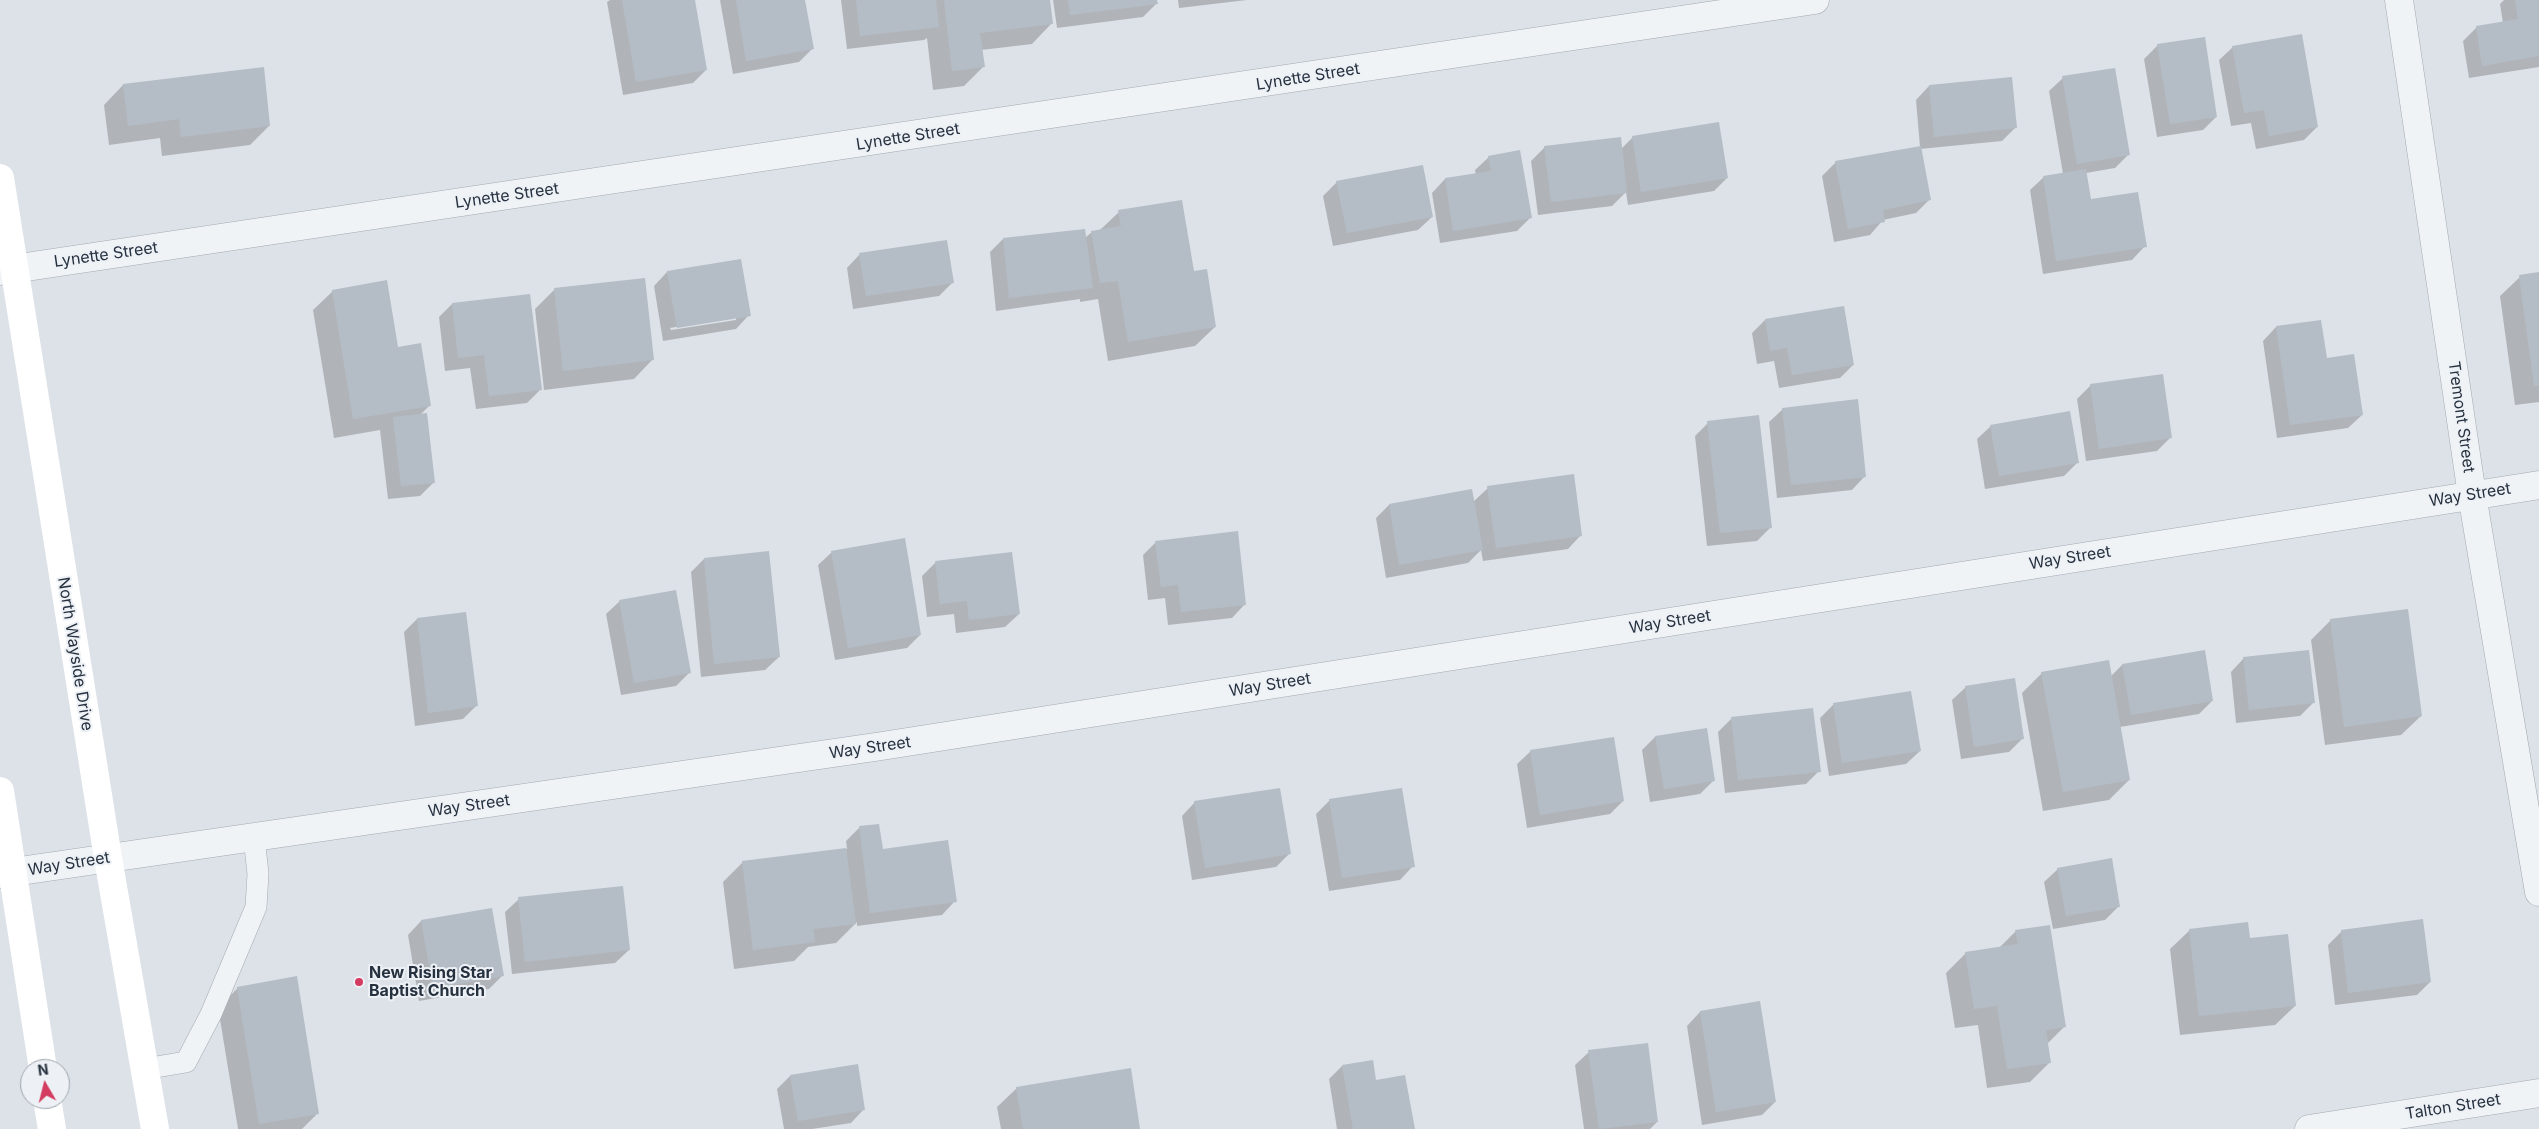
<!DOCTYPE html>
<html>
<head>
<meta charset="utf-8">
<style>
	body { margin:0 }
	#map { position:relative; width:2539px; height:1129px; overflow:hidden; background:#dde2e8; font-family:Inter,sans-serif }
	canvas { display:block }
	.north { position:absolute; left:20px; top:1059px; width:50px; height:50px; box-sizing:border-box; background:#edf1f5; border:1px solid #9da4ac; border-radius:50%; rotate:352deg; font-size:14px; font-weight:700; line-height:20px; text-align:center; color:#26313f }
	.north::after { content:''; display:block; margin:auto; width:18px; height:22px; background:#d33c60; clip-path:polygon(50% 0,100% 100%,50% 72%,0 100%) }
</style>
</head>
<body>
<div id="map">
<canvas width="2539" height="1129"></canvas>
<div class="north">N</div>
</div>
<script>
const ctx = document.querySelector('canvas').getContext('2d');
ctx.lineJoin = 'round';
function fill(path, color) {
  ctx.fillStyle = color;
  ctx.fill(path, 'evenodd');
}
function toPath(rows) {
  const path = new Path2D();
  for (const r of rows) {
    path.moveTo(r[0], r[1]);
    for (let i = 2; i < r.length; i += 2) path.lineTo(r[i], r[i + 1]);
  }
  return path;
}
function strokePath(path, color, width, dash) {
  ctx.strokeStyle = color;
  ctx.lineWidth = width;
  ctx.lineCap = dash ? 'butt' : 'round';
  ctx.setLineDash(dash || []);
  ctx.stroke(path);
}
function write(font, color, halo, rows, align = 'center') {
  ctx.font = font + ' Inter,sans-serif';
  ctx.lineWidth = 4;
  ctx.setLineDash([]);
  ctx.textBaseline = 'middle';
  ctx.strokeStyle = halo;
  ctx.fillStyle = color;
  for (const [text, x, y, turn = 0] of rows) {
    ctx.save();
    ctx.translate(x, y);
    ctx.rotate((+turn || 0) * Math.PI / 180);
    ctx.textAlign = isNaN(turn) ? turn : align;
    if (halo) ctx.strokeText(text, 0, 0);
    ctx.fillText(text, 0, 0);
    ctx.restore();
  }
}
const shadow = toPath([
	[610,0,694,0,706,70,693,83,623,95,607,2],
	[720,0,804,0,812,49,799,62,733,74],
	[841,0,1048,0,1051,24,1032,44,981,50,983,67,964,86,933,90,927,38,924,40,847,49],
	[1053,0,1156,0,1156,4,1143,17,1057,28],
	[1178,0,1247,0,1179,8],
	[2504,0,2539,0,2539,67,2469,78,2463,41,2477,27,2503,23,2500,4],
	[2158,45,2216,117,2203,130,2157,137,2144,59],
	[2233,47,2317,127,2304,140,2256,149,2251,123,2231,126,2219,60],
	[2063,78,2128,155,2115,168,2086,173,2090,201,2145,246,2132,260,2043,274,2030,190,2044,177,2063,174,2049,91],
	[123,85,269,126,250,145,162,156,160,138,109,145,104,105],
	[1929,86,2015,128,2002,141,1920,149,1929,200,1916,213,1883,220,1870,235,1834,242,1822,176,1836,162,1920,147,1916,100],
	[1633,137,1727,178,1714,191,1628,205,1626,192,1612,206,1538,215,1531,161,1544,148,1621,149],
	[1489,157,1530,218,1517,231,1440,243,1432,193,1445,179,1476,175,1475,170],
	[1337,182,1432,217,1418,230,1333,246,1323,196],
	[1119,212,1193,273,1215,327,1195,346,1108,361,1098,299,1080,302,1080,299,996,311,990,252,1003,239,1085,238,1092,232,1100,230],
	[860,254,952,283,939,296,853,309,847,268],
	[667,272,749,315,736,329,663,341,654,286],
	[736,317,736,320,671,330,670,328],
	[2539,274,2539,402,2515,405,2500,296,2520,277],
	[554,290,653,359,634,379,544,390,535,309],
	[333,291,397,348,429,406,420,415,434,482,420,496,388,499,380,430,334,438,313,310],
	[452,304,540,390,527,403,476,409,470,368,445,371,439,317],
	[1765,320,1853,365,1840,378,1779,388,1774,361,1757,364,1752,333],
	[2276,327,2325,360,2362,415,2348,428,2277,438,2263,341],
	[2091,385,2171,437,2157,451,2086,461,2077,399],
	[1783,409,1865,476,1852,490,1777,498,1769,422],
	[1708,423,1770,528,1757,541,1707,546,1695,436],
	[1991,426,2077,463,2064,476,1985,489,1977,439],
	[1488,488,1581,535,1568,549,1483,561,1481,550,1468,563,1386,578,1376,518,1389,505,1473,502],
	[1156,542,1245,604,1232,618,1168,625,1165,598,1148,600,1143,555],
	[832,552,920,635,907,648,835,660,818,565],
	[704,559,779,657,765,670,701,677,691,572],
	[936,562,1019,614,1005,627,956,633,954,614,927,617,922,576],
	[620,601,689,673,676,686,621,695,606,614],
	[417,619,476,706,463,719,415,726,404,632],
	[2331,620,2421,716,2401,735,2325,745,2311,640],
	[2244,658,2314,702,2300,716,2236,723,2231,672],
	[2122,665,2212,701,2199,714,2120,727,2129,780,2109,800,2043,811,2022,693,2042,673,2111,676],
	[1966,687,2023,738,2009,752,1961,759,1952,700],
	[1834,704,1920,751,1906,764,1829,776,1820,718],
	[1731,719,1819,771,1806,784,1725,793,1718,732],
	[1655,737,1714,780,1700,794,1650,802,1642,750],
	[1531,751,1623,801,1610,814,1527,828,1517,764],
	[1330,800,1413,866,1400,880,1329,891,1316,814],
	[1195,802,1289,854,1276,867,1192,880,1182,816],
	[859,828,882,850,955,901,942,915,857,926,857,922,836,943,808,947,794,961,734,969,723,882,743,862,847,849,846,841],
	[2058,869,2118,907,2105,920,2053,929,2044,882],
	[519,899,629,950,615,963,512,974,505,912],
	[491,909,502,976,489,989,419,1001,408,935,421,921],
	[2422,921,2430,982,2417,995,2335,1005,2328,945,2341,932],
	[2190,930,2249,940,2295,1006,2275,1025,2180,1035,2170,949],
	[2016,931,2065,1026,2047,1044,2049,1063,2030,1082,1987,1088,1978,1025,1955,1028,1946,973,1966,953,1999,948],
	[238,988,318,1113,302,1129,238,1129,218,1007],
	[1759,1002,1775,1102,1762,1115,1702,1125,1687,1026,1700,1012],
	[1589,1052,1657,1122,1650,1129,1584,1129,1575,1065],
	[1342,1066,1375,1081,1413,1129,1337,1129,1329,1079],
	[790,1076,864,1109,851,1123,812,1129,784,1129,777,1089],
	[1017,1088,1139,1129,1001,1129,997,1107]
]);
const building = toPath([
	[622,0,695,0,707,70,636,82],
	[736,0,805,0,814,49,746,61],
	[856,0,936,0,939,27,860,36],
	[944,0,1050,0,1053,24,980,33,985,67,952,71],
	[1068,0,1157,0,1158,4,1070,15],
	[2515,0,2539,0,2539,56,2482,66,2476,26,2518,19],
	[2302,34,2318,127,2269,136,2264,110,2244,113,2232,46],
	[2205,37,2217,117,2170,124,2157,44],
	[264,67,270,126,181,137,179,119,128,126,123,84],
	[2115,68,2130,155,2077,164,2062,76],
	[2012,77,2017,128,1934,137,1929,85],
	[1719,122,1728,178,1641,192,1632,136],
	[1621,137,1627,193,1551,202,1544,146],
	[1921,146,1931,200,1883,210,1885,222,1848,229,1835,161],
	[1520,150,1532,218,1453,231,1445,178,1491,171,1488,156],
	[1423,165,1433,217,1347,233,1336,181],
	[2086,169,2091,199,2138,192,2147,247,2056,261,2043,176],
	[1182,200,1194,271,1207,269,1216,327,1128,342,1118,281,1100,283,1091,231,1121,226,1118,210],
	[1085,229,1093,288,1009,298,1003,238],
	[947,240,954,283,866,296,859,253],
	[741,259,751,316,677,328,667,271],
	[2539,272,2539,386,2534,386,2519,275],
	[645,278,654,360,563,371,554,288],
	[387,280,398,347,421,343,431,406,353,419,332,290],
	[530,294,542,390,489,396,484,355,458,358,452,303],
	[1844,306,1854,365,1792,375,1787,348,1770,351,1765,319],
	[2321,320,2327,358,2354,354,2363,415,2290,425,2276,326],
	[2163,374,2172,438,2099,449,2090,384],
	[1858,399,1866,477,1791,485,1782,408],
	[2070,411,2079,463,1999,476,1990,425],
	[427,413,435,483,401,486,393,417],
	[1759,415,1772,528,1720,533,1707,421],
	[1574,474,1582,536,1496,548,1487,486],
	[1472,489,1483,550,1399,565,1389,504],
	[1238,531,1246,605,1181,612,1178,585,1161,587,1155,541],
	[905,538,921,635,848,648,831,551],
	[769,551,780,657,714,664,704,558],
	[1012,552,1020,614,969,620,967,601,940,604,935,561],
	[676,590,691,673,634,683,619,600],
	[2408,609,2422,716,2344,727,2330,619],
	[466,612,478,706,428,713,417,618],
	[2205,650,2213,701,2131,715,2122,664],
	[2309,650,2315,703,2249,710,2243,657],
	[2109,660,2130,780,2063,792,2041,672],
	[2015,678,2024,739,1974,747,1965,686],
	[1911,691,1921,751,1842,763,1833,703],
	[1813,708,1821,772,1738,780,1731,717],
	[1707,728,1715,781,1664,789,1655,736],
	[1614,737,1624,801,1540,815,1530,750],
	[1280,788,1291,854,1205,868,1194,801],
	[1402,788,1415,867,1342,878,1329,799],
	[879,824,883,849,948,840,957,902,870,913,859,826],
	[846,848,856,924,813,929,815,942,753,950,742,861],
	[2112,858,2120,907,2066,916,2057,868],
	[623,886,630,950,525,962,518,897],
	[492,908,504,976,433,988,421,920],
	[2423,919,2431,982,2348,993,2341,930],
	[2248,922,2250,938,2288,934,2296,1006,2199,1016,2189,929],
	[2050,925,2066,1027,2046,1030,2051,1063,2007,1069,1997,1006,1974,1009,1965,952,2018,944,2015,930],
	[297,976,319,1114,259,1124,237,987],
	[1760,1001,1776,1102,1716,1112,1700,1011],
	[1648,1043,1658,1122,1599,1129,1588,1050],
	[1373,1060,1376,1080,1405,1075,1415,1129,1353,1129,1342,1065],
	[858,1064,865,1110,798,1121,790,1075],
	[1131,1068,1140,1129,1023,1129,1016,1087]
]);
const service = toPath([
	[144,1069,186,1062,211,1014,256,907,258,874,254,837]
]);
const minor = toPath([
	[2399,0,2472,495,2539,892],
	[0,271,1815,0],
	[0,874,882,746,2539,485],
	[2309,1129,2539,1093]
]);
const secondary = toPath([
	[0,178,108,858,155,1129],
	[0,791,43,1069],
	[47,1099,52,1129]
]);
const markers = [
	[359,982,5,"#d33c60"]
];
const streetNames = [
	["Lynette Street",1308,77,-9],
	["Lynette Street",908,137,-9],
	["Lynette Street",507,196,-8],
	["Lynette Street",106,255,-8],
	["Tremont Street",2461,417,82],
	["Way Street",2470,495,-9],
	["Way Street",2070,558,-9],
	["Way Street",1670,622,-9],
	["North Wayside Drive",75,654,81],
	["Way Street",1270,685,-9],
	["Way Street",870,748,-8],
	["Way Street",469,806,-8],
	["Way Street",69,864,-9],
	["Talton Street",2453,1107,-9]
];
const poiNames = [
	["New Rising Star",369,973],
	["Baptist Church",369,991]
];
fill(shadow, '#0003');
fill(building, '#b4bcc5');
strokePath(service, '#a2a9b2', 22);
strokePath(minor, '#a2a9b2', 29);
strokePath(service, '#f0f3f6', 21);
strokePath(minor, '#f0f3f6', 28);
strokePath(secondary, '#fff', 28);
for (const [x, y, r, color] of markers) {
  const dot = new Path2D();
  dot.arc(x, y, r, 0, 2 * Math.PI);
  ctx.fillStyle = color;
  ctx.fill(dot);
  strokePath(dot, '#edf1f5', 2);
}
write('16px', '#26313f', '#edf1f5', streetNames);
write('bold 16px', '#26313f', '#edf1f5', poiNames, 'left');
</script>
</body>
</html>
